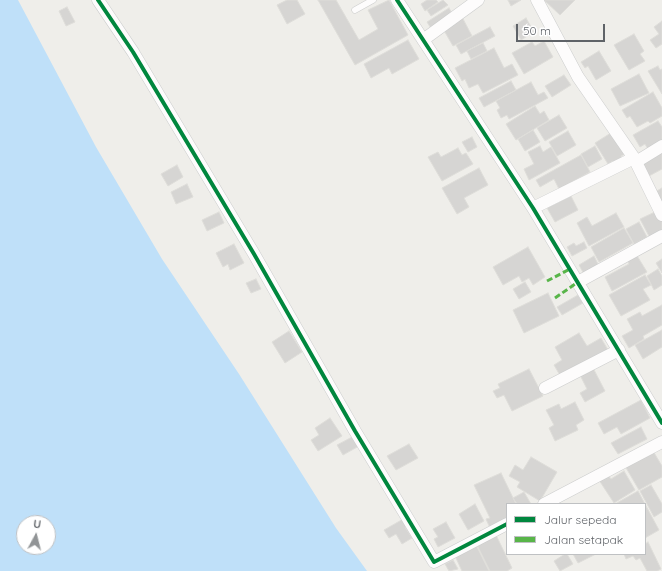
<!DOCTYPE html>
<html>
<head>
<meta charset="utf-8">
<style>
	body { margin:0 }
	#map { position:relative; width:662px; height:571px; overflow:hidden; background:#efeeea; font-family:Quicksand,sans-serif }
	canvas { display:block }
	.legend { position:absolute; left:506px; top:503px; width:140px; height:52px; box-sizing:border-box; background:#fff; border:1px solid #bfc1c3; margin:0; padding:5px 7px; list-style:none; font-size:12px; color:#5f6368 }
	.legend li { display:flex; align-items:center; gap:8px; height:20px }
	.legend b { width:20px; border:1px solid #bfc1c3 }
	.north { position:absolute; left:16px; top:515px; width:40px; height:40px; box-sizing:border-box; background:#fff; border:1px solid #bfc1c3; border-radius:50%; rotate:7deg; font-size:11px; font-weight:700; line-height:16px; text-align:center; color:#5f6368 }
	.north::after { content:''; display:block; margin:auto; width:14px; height:18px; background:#919496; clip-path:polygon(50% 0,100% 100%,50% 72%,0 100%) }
	.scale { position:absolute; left:516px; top:24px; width:89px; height:18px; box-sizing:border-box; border:2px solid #5f6368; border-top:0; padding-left:5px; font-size:12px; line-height:14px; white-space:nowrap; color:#5f6368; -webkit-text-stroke:3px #fff; paint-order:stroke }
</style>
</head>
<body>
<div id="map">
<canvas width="662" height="571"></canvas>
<ul class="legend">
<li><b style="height:5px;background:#00873e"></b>Jalur sepeda</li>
<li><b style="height:5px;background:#58b549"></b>Jalan setapak</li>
</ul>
<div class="north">U</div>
<div class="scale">50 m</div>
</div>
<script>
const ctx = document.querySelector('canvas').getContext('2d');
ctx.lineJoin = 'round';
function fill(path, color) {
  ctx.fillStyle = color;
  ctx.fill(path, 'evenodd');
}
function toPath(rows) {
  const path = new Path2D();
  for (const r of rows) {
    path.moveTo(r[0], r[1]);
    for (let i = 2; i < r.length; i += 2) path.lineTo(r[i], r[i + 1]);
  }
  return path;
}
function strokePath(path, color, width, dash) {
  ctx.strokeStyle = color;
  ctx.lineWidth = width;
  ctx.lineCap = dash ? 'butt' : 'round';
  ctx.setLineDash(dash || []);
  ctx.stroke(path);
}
const water = toPath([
	[0,0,18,0,96,147,162,259,239,374,336,528,367,571,0,571],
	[24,523,48,523,48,547,24,547]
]);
const building = toPath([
	[287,0,297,0,305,14,287,24,277,5,287,0],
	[318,0,336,0,359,40,378,29,368,10,389,0,408,35,355,65,318,0],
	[427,0,436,0,438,2,425,11,421,4,427,0],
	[443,0,448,5,431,16,427,10,443,0],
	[508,0,521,0,511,6,508,0],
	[544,0,575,0,560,15,544,0],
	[67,7,75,22,66,26,59,11,67,7],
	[449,8,454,17,432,30,427,22,449,8],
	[462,17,472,36,453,46,442,27,462,17],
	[526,18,534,32,521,40,513,26,526,18],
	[662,21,662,44,656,48,650,40,659,34,654,27,662,21],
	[490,27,495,36,461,54,456,45,490,27],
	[634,34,644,51,640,54,645,61,629,70,614,45,634,34],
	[408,40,419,59,392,74,389,68,371,78,364,64,408,40],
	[544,41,553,57,524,74,512,53,532,42,535,46,544,41],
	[483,43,487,51,471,59,467,51,483,43],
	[494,48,504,68,512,64,518,75,483,93,478,84,469,88,465,79,462,81,455,68,494,48],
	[599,51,611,71,596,80,588,66,585,68,581,62,599,51],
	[658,66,660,70,662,69,662,94,648,71,658,66],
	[639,74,649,93,620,106,611,89,639,74],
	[564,75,571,85,552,97,545,86,564,75],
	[511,81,516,90,484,107,479,98,511,81],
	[531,82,538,95,544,92,548,98,509,119,507,115,501,118,497,110,500,108,496,101,531,82],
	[653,92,662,108,662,116,650,123,648,121,637,127,630,116,627,118,622,110,653,92],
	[535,106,540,114,544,111,549,120,516,140,506,124,535,106],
	[559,115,567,128,545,141,537,128,559,115],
	[658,121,662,127,662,143,649,151,645,144,640,147,633,135,658,121],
	[533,130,540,142,525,151,518,139,533,130],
	[568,131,576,145,557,156,549,142,568,131],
	[614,131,627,153,621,156,623,160,616,165,613,161,608,164,595,143,614,131],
	[472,137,477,147,468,152,462,142,472,137],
	[540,146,543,152,551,147,560,163,529,180,524,169,534,164,528,152,540,146],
	[595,146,602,159,588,167,581,154,595,146],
	[458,148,462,155,466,153,473,164,442,181,428,157,438,152,441,157,458,148],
	[662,153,662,169,649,176,642,164,662,153],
	[581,155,590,172,559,189,554,179,540,187,536,180,581,155],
	[177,165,183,177,168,186,161,174,177,165],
	[479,168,488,185,464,198,469,207,457,214,442,188,479,168],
	[187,184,193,197,176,204,171,192,187,184],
	[662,188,662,207,655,192,662,188],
	[571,196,578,210,555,222,547,208,571,196],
	[657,211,662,220,662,231,650,238,640,219,657,211],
	[219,212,224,223,207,231,202,220,219,212],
	[616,213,624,227,589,246,577,223,587,217,592,226,616,213],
	[639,222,647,237,634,244,626,229,639,222],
	[624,228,633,243,599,262,591,247,624,228],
	[584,242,587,248,572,256,567,247,574,243,576,246,584,242],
	[234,244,244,263,230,270,228,264,223,267,216,253,234,244],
	[528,247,545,277,533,285,529,278,522,282,519,276,503,285,493,267,528,247],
	[636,254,647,272,612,291,605,277,629,264,627,259,636,254],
	[594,256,600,268,585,276,579,265,594,256],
	[662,259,662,273,656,263,662,259],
	[658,269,662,276,662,285,654,290,647,276,658,269],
	[645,275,651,285,643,289,650,300,621,316,609,295,645,275],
	[256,279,261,289,251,293,246,283,256,279],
	[525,282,531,292,519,299,513,289,525,282],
	[548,293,559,316,524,333,513,310,548,293],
	[578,295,583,303,562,315,557,307,578,295],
	[662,305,662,325,643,336,644,339,629,348,622,336,633,330,627,319,640,312,642,316,662,305],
	[662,330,662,347,643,359,635,345,662,330],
	[289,331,302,352,285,363,272,342,289,331],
	[579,333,587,346,601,338,608,350,561,377,554,365,562,360,555,347,579,333],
	[592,366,605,391,585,402,580,393,587,389,579,373,592,366],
	[529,369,543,396,512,411,504,395,497,398,493,391,500,388,498,384,529,369],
	[641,400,650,418,621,434,617,427,604,434,598,423,641,400],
	[575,402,584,420,576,425,578,430,555,441,549,428,554,425,546,410,559,404,561,409,575,402],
	[330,418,342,436,318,451,311,440,319,435,315,428,330,418],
	[641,427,647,439,618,454,611,443,641,427],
	[354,436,359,446,343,455,337,445,354,436],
	[409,444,418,458,396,470,387,456,409,444],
	[653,451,662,466,662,477,639,490,625,466,653,451],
	[531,457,557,472,540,501,517,487,520,482,509,476,515,465,523,470,531,457],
	[624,471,635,490,614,503,599,480,608,475,611,479,624,471],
	[501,473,516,504,507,504,507,520,490,528,486,519,490,518,474,485,501,473],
	[651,485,662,504,662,512,654,517,640,491,651,485],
	[638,491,645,504,615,504,638,491],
	[524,492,531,504,517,504,513,498,524,492],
	[475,504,484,521,468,530,459,514,475,504],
	[645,504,659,530,645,538,645,504],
	[405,518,409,525,405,527,412,538,402,544,396,534,389,538,384,530,405,518],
	[446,522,455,538,438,547,434,539,438,537,433,529,446,522],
	[496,535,512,568,507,571,490,571,477,545,496,535],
	[648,542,661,569,657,571,647,571,640,558,636,560,633,556,626,559,624,554,645,554,645,544,648,542],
	[476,545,489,571,462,571,455,556,476,545],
	[565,554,567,554,573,564,560,571,554,561,565,554],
	[573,554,596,554,578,563,573,554],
	[453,560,458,569,449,571,445,564,453,560]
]);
const service = toPath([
	[355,10,373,0]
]);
const minor = toPath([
	[98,0,133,52,254,254,355,431,434,562,507,524],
	[397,0,533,208,662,423],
	[537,0,578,77,634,158,662,215],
	[423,40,478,0],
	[636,162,662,146],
	[533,208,634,158],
	[578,282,662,236],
	[545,388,619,350],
	[544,504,662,442]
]);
const quiet = toPath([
	[547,281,570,269],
	[555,298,578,282]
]);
const cycleway = toPath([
	[98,0,133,52,254,254,355,431,434,562,507,524],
	[397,0,533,208,662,423]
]);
fill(water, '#bfe0f9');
fill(building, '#d6d5d3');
strokePath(building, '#deddd9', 1);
strokePath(service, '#cbcccc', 7);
strokePath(minor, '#cbcccc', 13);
strokePath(service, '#fdfcfc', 6);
strokePath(minor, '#fdfcfc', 12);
strokePath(quiet, '#58b549', 3, [6, 3]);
strokePath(cycleway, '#00873e', 4);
</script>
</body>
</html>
